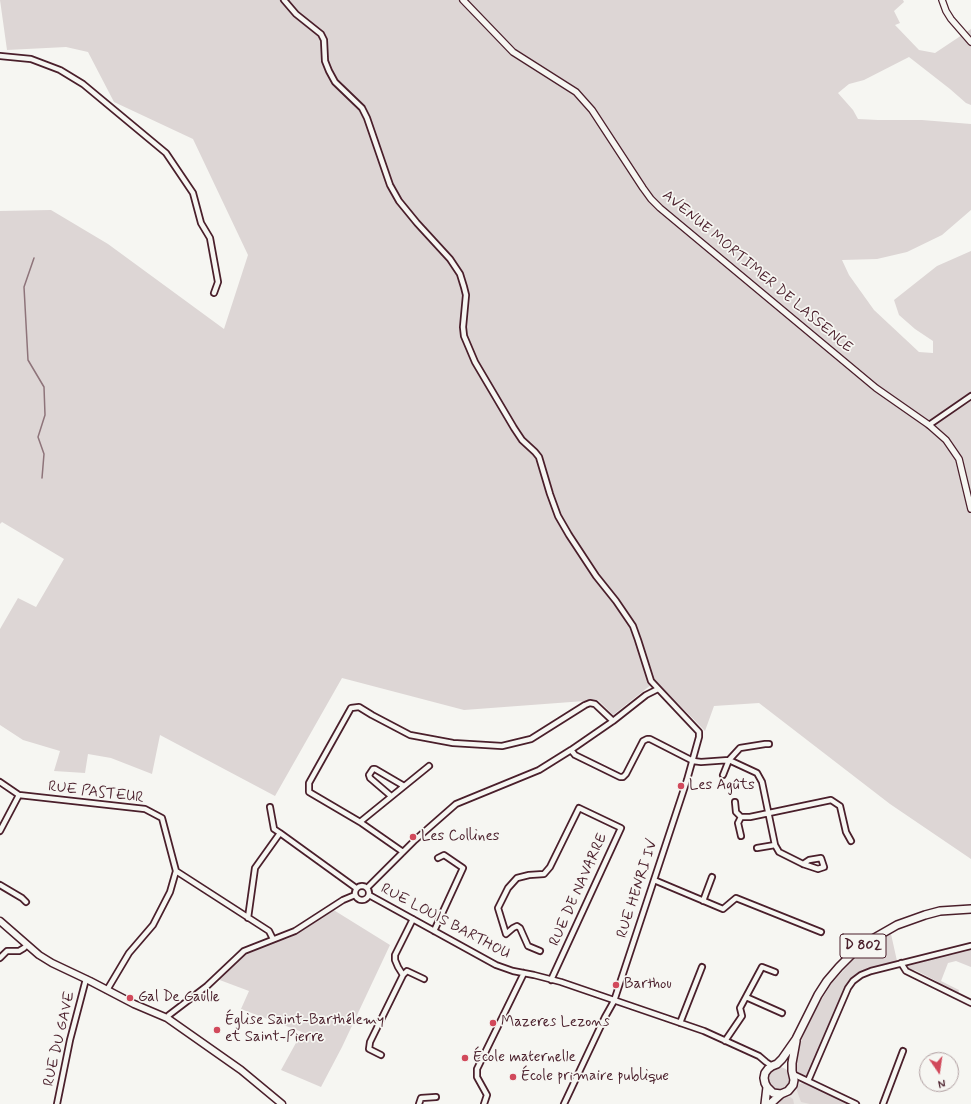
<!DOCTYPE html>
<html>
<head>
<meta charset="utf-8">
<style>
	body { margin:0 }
	#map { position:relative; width:971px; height:1104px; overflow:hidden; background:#f6f6f2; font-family:Mynerve,sans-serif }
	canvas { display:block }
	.north { position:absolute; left:919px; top:1052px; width:40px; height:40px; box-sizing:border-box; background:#f6f6f2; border:1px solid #b1a0a2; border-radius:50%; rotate:167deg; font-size:11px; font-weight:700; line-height:16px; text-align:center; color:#4a1f2b }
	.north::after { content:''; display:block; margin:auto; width:14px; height:18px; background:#d1495b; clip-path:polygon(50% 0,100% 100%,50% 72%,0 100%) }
</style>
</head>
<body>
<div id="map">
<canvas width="971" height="1104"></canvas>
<div class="north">N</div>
</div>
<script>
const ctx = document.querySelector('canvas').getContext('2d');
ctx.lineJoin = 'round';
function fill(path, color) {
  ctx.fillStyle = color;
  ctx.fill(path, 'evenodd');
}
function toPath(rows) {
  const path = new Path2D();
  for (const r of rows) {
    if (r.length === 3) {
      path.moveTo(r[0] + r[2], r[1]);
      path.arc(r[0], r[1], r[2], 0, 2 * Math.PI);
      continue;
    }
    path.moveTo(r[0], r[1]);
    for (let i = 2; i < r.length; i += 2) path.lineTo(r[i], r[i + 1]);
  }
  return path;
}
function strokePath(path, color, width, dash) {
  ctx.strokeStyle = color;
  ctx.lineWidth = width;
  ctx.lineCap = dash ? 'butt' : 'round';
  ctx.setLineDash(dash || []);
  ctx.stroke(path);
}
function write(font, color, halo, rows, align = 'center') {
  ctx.font = font + ' Mynerve,sans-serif';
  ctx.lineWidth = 3.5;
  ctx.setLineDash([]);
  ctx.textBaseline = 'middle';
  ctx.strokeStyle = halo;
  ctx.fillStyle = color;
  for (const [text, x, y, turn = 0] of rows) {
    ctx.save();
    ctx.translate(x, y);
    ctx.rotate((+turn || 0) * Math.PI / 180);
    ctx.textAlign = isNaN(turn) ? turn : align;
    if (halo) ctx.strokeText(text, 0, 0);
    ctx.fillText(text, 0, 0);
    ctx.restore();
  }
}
const built = toPath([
	[802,1081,808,1081,856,1104,770,1104,797,1082]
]);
const green = toPath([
	[0,0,903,0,904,2,894,11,900,23,895,25,919,50,935,53,971,29,971,105,966,103,950,89,909,57,864,80,849,84,838,93,853,110,858,119,878,120,922,120,971,124,971,210,942,235,907,252,877,259,842,260,849,275,874,310,919,352,933,353,933,341,915,329,899,315,894,300,937,266,971,251,971,859,890,804,759,703,714,706,705,731,656,681,613,715,598,700,464,710,342,678,275,796,160,735,152,774,111,758,88,754,85,773,54,771,60,751,23,740,0,725,0,629,18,598,36,607,64,559,2,522,0,524,0,211,51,210,108,244,224,329,248,255,193,139,114,102,88,52,66,47,7,50],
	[332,909,390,945,342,1047,321,1087,281,1070,302,1032,241,1009,249,991,217,979,244,952,289,938],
	[891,934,897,961,870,969,861,973,853,978,847,985,808,1076,803,1076,800,1074,797,1071,796,1067,796,1061,799,1046,812,1015,822,999,831,984,851,962,865,950],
	[971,948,971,967,956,961,948,963,941,981,959,990,958,994,937,983,936,981,915,970,913,971,908,968,908,965,912,963,914,964,925,961,927,959,949,953,951,955,967,951,969,949],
	[779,1079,12],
	[805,1083,812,1086,824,1091,825,1093,850,1104,810,1104,801,1102,796,1088,799,1084],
	[783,1097,790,1097,793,1099,794,1104,774,1104,780,1098]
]);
const stream = toPath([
	[34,258,24,287,28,360,44,387,45,415,38,437,44,454,42,478]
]);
const minor = toPath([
	[284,0,296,14,321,34,324,40,325,61,329,71,335,82,362,108,367,118,390,185,399,201,417,223,450,259,460,274,464,287,466,295,463,327,464,336,475,362,514,428,522,440,535,452,539,457,550,494,558,516,569,535,596,576,616,601,633,626,638,640,651,681,699,732,699,737,687,780,614,1001,605,1017,564,1104],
	[0,56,31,59,60,70,83,84,166,153,193,193,201,223,210,238,218,282,214,293],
	[929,425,971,396],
	[571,750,575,755,620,777,623,777,626,774,643,741,647,739,650,739,693,761,701,762,729,760,757,773,762,782,775,845,779,852,803,864,818,869,824,867,821,858,809,860,803,864],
	[723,775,729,760,740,748,765,744,769,744],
	[0,782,19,795,145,809,162,818,176,871,269,931,273,939],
	[391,796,370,778,369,775,373,769,375,769,404,786],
	[735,802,736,812,741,817,750,817,831,800,840,806,846,832,851,841],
	[270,807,274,829,280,833],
	[360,822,429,766],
	[0,831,19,795],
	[741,836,738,823,741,817],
	[757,848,775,845],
	[403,852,360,822,309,792,309,783,351,708,359,707,372,715,410,735,453,743,502,746,531,739,585,705,590,703,595,704,613,721],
	[654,880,723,909,736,898,821,932],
	[0,885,22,898,26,902],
	[362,893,7],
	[367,888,415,840,456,804,539,770,571,750,613,721,646,695,658,689],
	[369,895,496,965,513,971,534,975,561,982,704,1031,759,1056,766,1062,772,1066],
	[703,901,712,877],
	[248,918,255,868,280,833,356,888],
	[434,931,463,868,444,855,438,858],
	[540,951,528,946,520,928,517,926,513,928,506,934,498,908,508,888,517,878,529,875,544,874,550,867,579,808,621,828,551,980],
	[0,958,7,951,19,951,24,948,27,945],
	[901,963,906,971,971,1003],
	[403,975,407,971,424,979],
	[107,990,129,953,153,925,170,892,176,871],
	[746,997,782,1013],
	[167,1018,169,1015,207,986,244,951,295,931,343,900,355,895],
	[680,1023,702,967],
	[725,1041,742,1016,740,1008,762,967,775,972],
	[381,1055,369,1049,370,1042,403,975,398,967,395,960,395,955,413,919],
	[793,1074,856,1104],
	[808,1081,848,988,853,981,861,975,871,971,971,946],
	[57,1104,70,1040,86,979],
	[419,1104,421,1098,436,1097],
	[484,1104,487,1095,477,1077,477,1069,524,973],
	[883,1104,903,1051]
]);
const tertiary = toPath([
	[463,0,513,52,576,92,592,110,643,188,651,199,660,208,876,388,929,425,946,440,959,459,971,509],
	[942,0,946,11,951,19,971,42]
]);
const secondary = toPath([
	[0,921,39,955,52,963,90,981,134,1004,167,1018,241,1070,282,1104]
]);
const primary = toPath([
	[781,1094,773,1093,767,1087,765,1083,764,1078,765,1073,768,1069,772,1066,777,1064,782,1059,796,1039,818,995,827,981,839,967,852,954,869,941,897,925,925,915,940,911,971,909],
	[765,1104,767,1087],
	[770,1104,781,1094,788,1091,793,1085,794,1080,792,1071,792,1063,796,1041]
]);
const markers = [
	[681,786,4,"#d1495b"],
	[413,837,4,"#d1495b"],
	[616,985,4,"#d1495b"],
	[130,998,4,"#d1495b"],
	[493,1023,4,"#d1495b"],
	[217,1030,4,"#d1495b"],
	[465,1058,4,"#d1495b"],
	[513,1077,4,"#d1495b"]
];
const shields = [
	[863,946,46]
];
const shieldNames = [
	["D 802",863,946]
];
const streetNames = [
	["AVENUE MORTIMER DE LASSENCE",757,272,40],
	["RUE PASTEUR",96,793,7],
	["RUE HENRI IV",638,889,-72],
	["RUE DE NAVARRE",579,890,-66],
	["RUE LOUIS BARTHOU",445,922,28],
	["RUE DU GAVE",60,1039,-77]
];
const poiNames = [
	["Les Agûts",689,786],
	["Les Collines",421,837],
	["Barthou",624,985],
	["Gal De Gaulle",138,998],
	["Église Saint-Barthélemy",225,1021],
	["et Saint-Pierre",225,1038],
	["Mazeres Lezons",501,1023],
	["École maternelle",473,1058],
	["École primaire publique",521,1077]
];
fill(built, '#e9e6e3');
fill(green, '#ddd6d5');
strokePath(stream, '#8e747a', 1.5);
strokePath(minor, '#4a1f2b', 8);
strokePath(tertiary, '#4a1f2b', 8);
strokePath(secondary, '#4a1f2b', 9);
strokePath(primary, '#4a1f2b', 10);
strokePath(minor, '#f6f6f2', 4.5);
strokePath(tertiary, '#f6f6f2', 5.5);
strokePath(secondary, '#f6f6f2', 6);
strokePath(primary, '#f6f6f2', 7);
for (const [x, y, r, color] of markers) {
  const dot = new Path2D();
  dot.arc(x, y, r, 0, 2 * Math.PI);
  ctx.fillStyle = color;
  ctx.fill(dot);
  strokePath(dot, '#f6f6f2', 1.5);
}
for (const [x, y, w] of shields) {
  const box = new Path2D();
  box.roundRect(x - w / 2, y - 12, w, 24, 3);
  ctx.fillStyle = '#f6f6f2';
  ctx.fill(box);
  strokePath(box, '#4a1f2b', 1);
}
write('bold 14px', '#4a1f2b', null, shieldNames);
write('15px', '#4a1f2b', '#f6f6f2', streetNames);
write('15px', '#4a1f2b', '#f6f6f2', poiNames, 'left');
</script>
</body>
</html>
